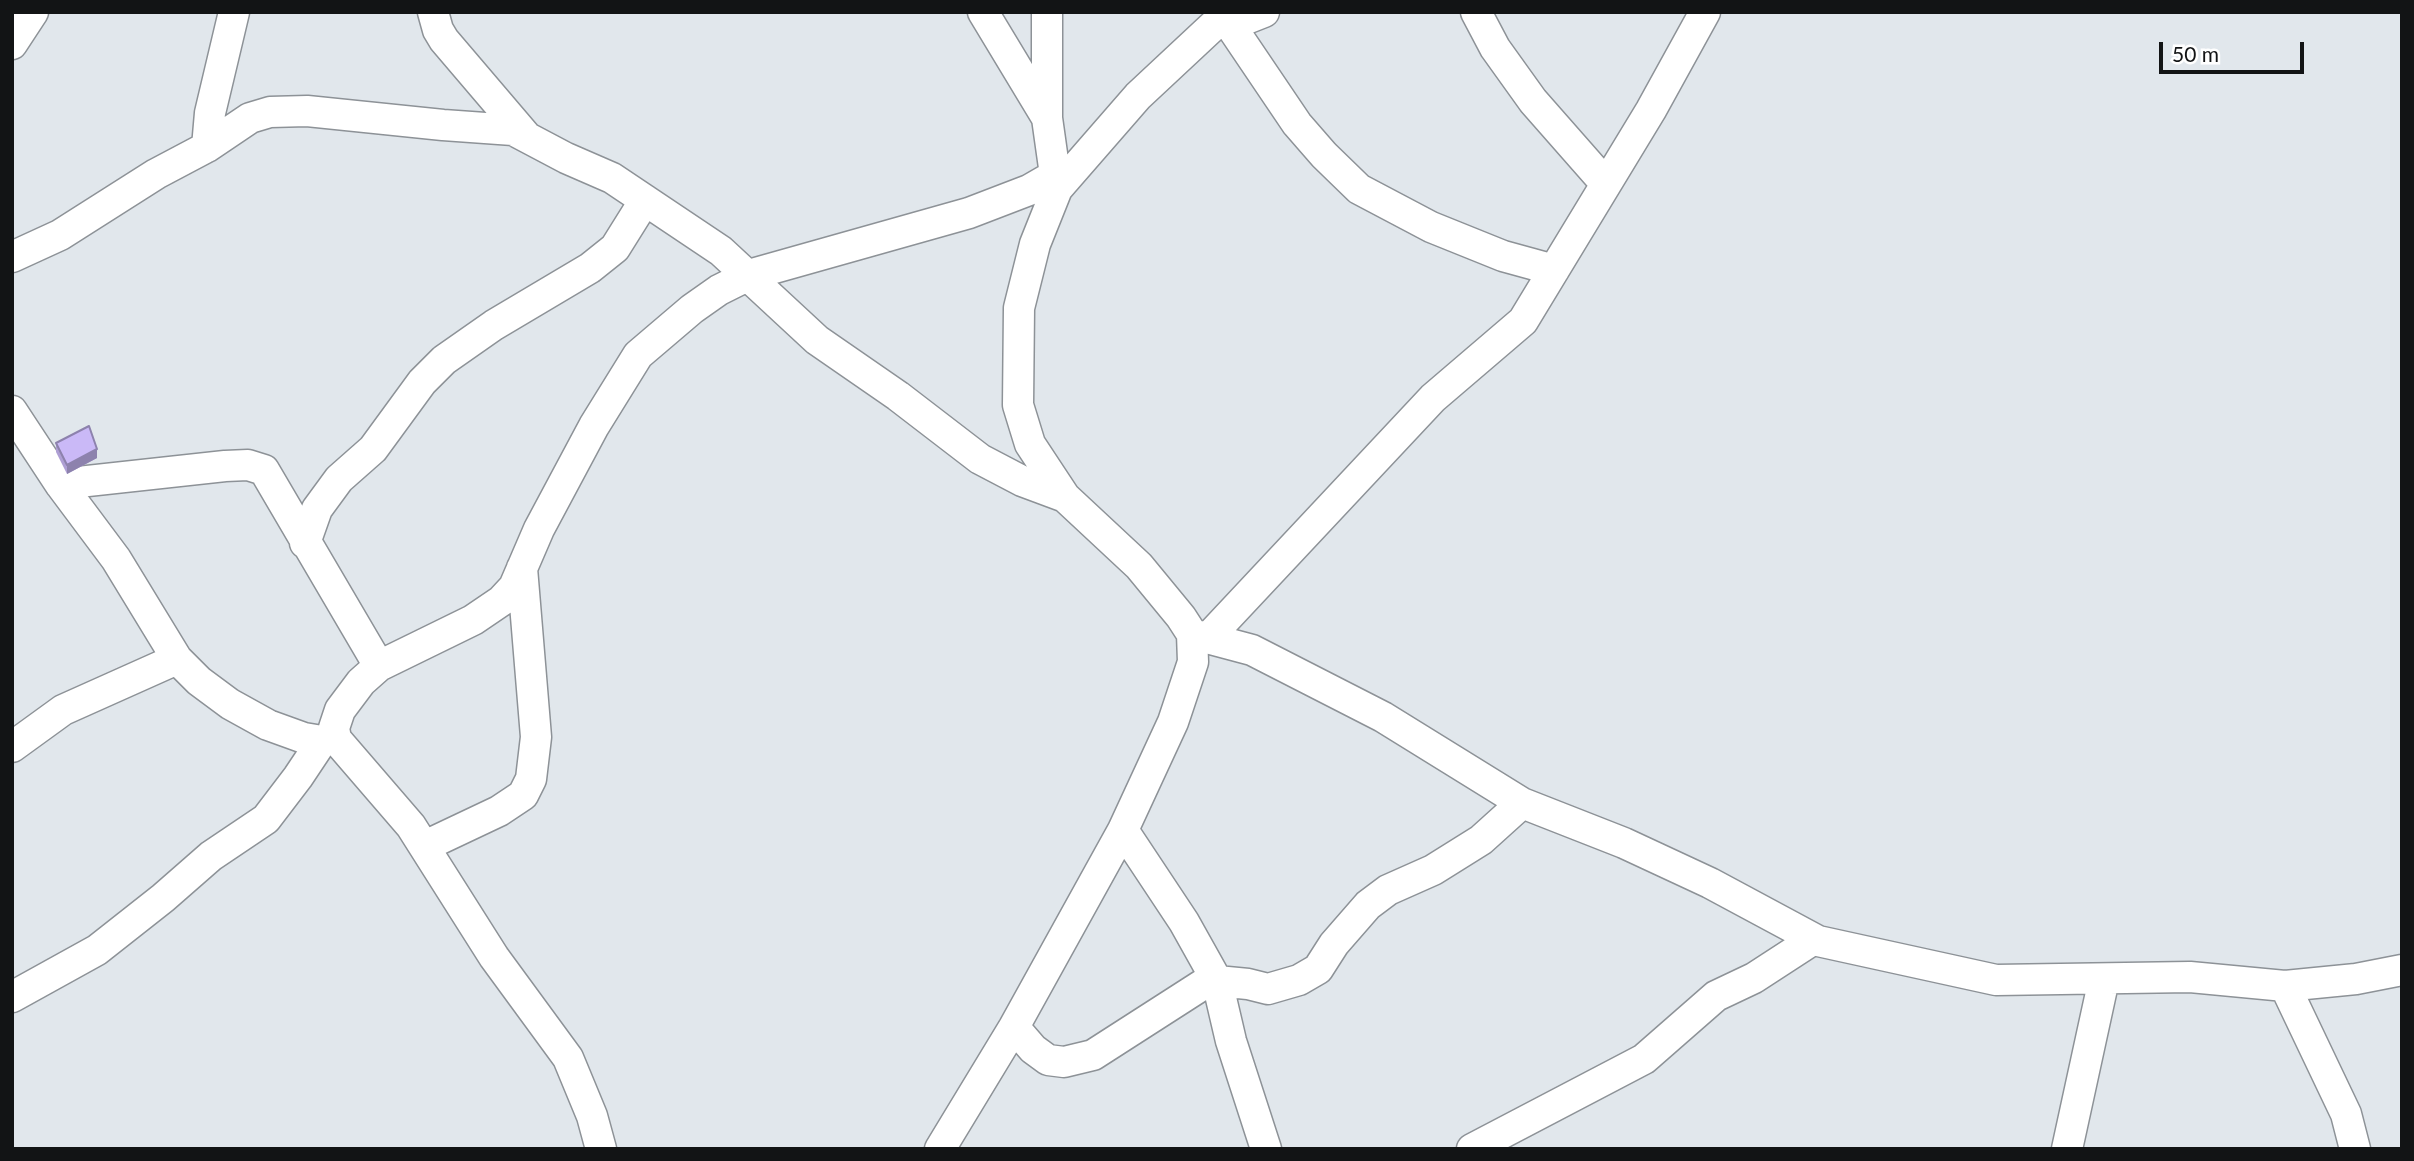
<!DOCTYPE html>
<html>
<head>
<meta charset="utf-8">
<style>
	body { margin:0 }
	#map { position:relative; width:2414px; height:1161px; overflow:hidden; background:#e1e7ec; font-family:Lato,sans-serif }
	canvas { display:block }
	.frame { position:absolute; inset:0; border:14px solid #121415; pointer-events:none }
	.scale { position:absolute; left:2159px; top:42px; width:145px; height:32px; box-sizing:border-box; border:4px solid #121415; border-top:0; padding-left:9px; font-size:21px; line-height:24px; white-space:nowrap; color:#121415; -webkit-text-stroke:5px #fff; paint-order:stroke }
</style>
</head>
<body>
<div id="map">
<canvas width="2414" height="1161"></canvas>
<div class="frame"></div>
<div class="scale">50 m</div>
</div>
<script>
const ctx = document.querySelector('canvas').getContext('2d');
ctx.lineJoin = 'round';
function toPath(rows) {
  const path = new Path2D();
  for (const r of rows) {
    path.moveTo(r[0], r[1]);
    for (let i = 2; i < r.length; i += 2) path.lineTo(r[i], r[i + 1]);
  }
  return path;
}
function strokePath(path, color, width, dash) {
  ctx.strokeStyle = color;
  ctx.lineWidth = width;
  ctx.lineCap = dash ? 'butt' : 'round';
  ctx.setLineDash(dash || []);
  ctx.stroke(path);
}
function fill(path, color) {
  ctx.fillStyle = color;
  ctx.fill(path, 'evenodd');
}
const minor = toPath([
	[433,12,438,30,444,40,525,135],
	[983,12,1047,118],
	[1047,12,1047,118,1057,189],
	[1476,12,1495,48,1533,101,1606,184],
	[1224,16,1297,124,1324,155,1359,189,1431,227,1503,256,1554,270],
	[1231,25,1264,12],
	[12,44,33,12],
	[207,147,210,113,234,12],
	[12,257,60,235,156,174,207,147,250,118,270,112,307,111,443,125,513,130,566,158,612,178,721,251,817,340,898,396,980,459,1022,481,1065,497],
	[12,411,60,484,116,559,177,659,199,681,230,704,268,725,304,738,322,741,336,739],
	[60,484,225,466,248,465,264,470,379,666],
	[305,543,317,509,339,479,373,449,422,382,444,360,494,325,590,268,615,248,645,200],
	[1192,634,1252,650,1383,717,1522,803,1624,843,1710,883,1818,941,1996,980,2190,977,2285,986,2356,979,2402,970],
	[1208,638,1433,398,1523,321,1651,110,1705,12],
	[12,747,63,710,177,659],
	[1123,830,1184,922,1217,981,1231,1041,1266,1149],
	[425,846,499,811,523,795,531,779,536,737,522,568],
	[2285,986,2346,1114,2355,1149],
	[12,997,97,950,163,898,211,856,266,819,298,777,322,741],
	[1014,1027,1033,1049,1048,1060,1064,1062,1093,1055,1202,985,1217,981,1248,984,1268,989,1299,980,1318,969,1334,944,1368,905,1388,890,1433,870,1481,840,1522,803],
	[601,1149,592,1116,568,1058,494,957,411,826,336,739,334,728,340,710,361,682,379,666,473,620,501,601,514,587,539,529,594,426,638,355,692,309,719,290,749,275,969,213,1029,190,1055,175],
	[940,1149,1014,1027,1123,830,1173,722,1193,662,1192,634,1181,617,1139,566,1065,497,1030,444,1018,405,1019,308,1035,244,1057,189,1138,96,1228,12],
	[1472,1149,1644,1059,1716,996,1754,978,1814,939],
	[2067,1149,2104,979]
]);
const wall = toPath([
	[56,443,97,458,67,474,56,452]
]);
const shadedWall = toPath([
	[97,449,97,458,67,474,67,465]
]);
const building = toPath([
	[89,426,97,449,67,465,56,443,89,426]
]);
strokePath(minor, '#8d9297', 33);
strokePath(minor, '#fff', 30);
fill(wall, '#ae9fd4');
fill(shadedWall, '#8d82ad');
fill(building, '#cab9f7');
strokePath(building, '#8d82ad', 2);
</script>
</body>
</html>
